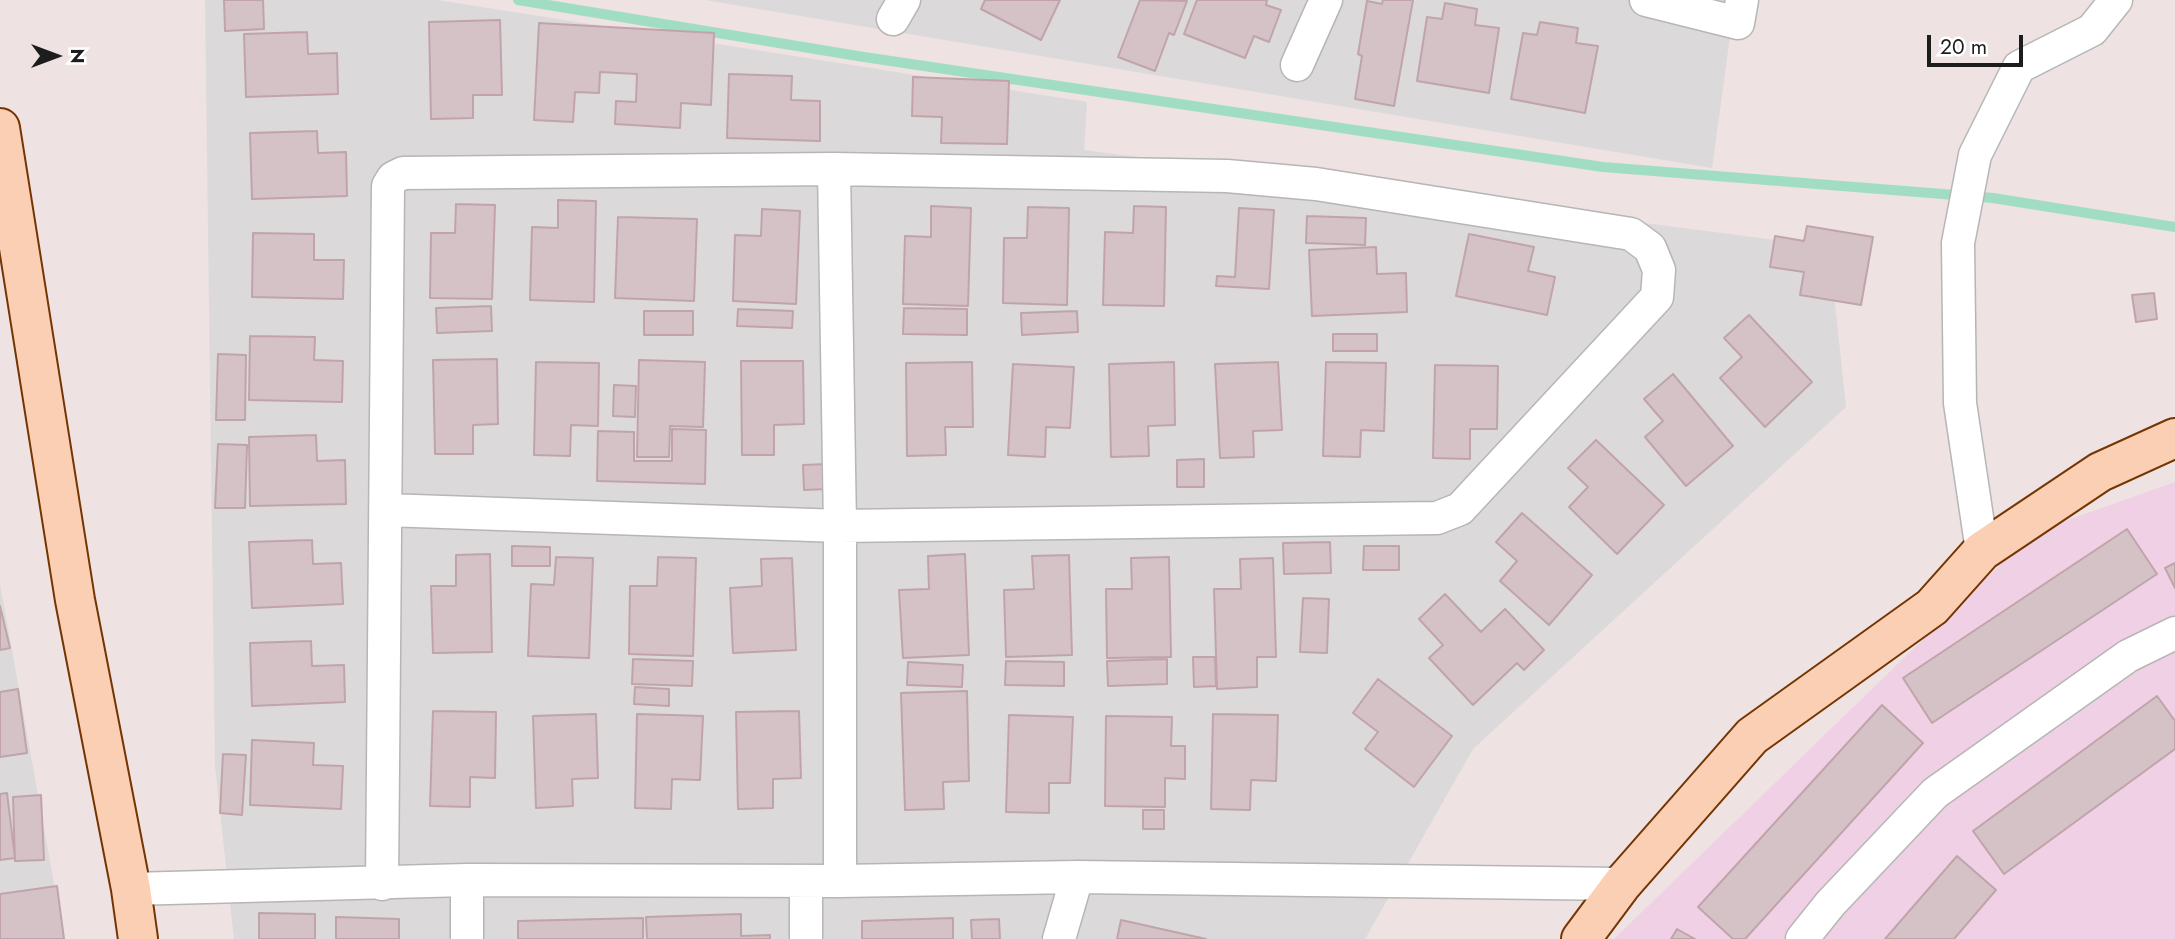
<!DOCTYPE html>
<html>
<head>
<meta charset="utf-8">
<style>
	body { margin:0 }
	#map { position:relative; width:2175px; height:939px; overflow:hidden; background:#eee2e2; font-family:Jost,sans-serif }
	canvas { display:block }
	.north { position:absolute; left:21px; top:21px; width:70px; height:70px; -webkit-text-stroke:5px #fff; paint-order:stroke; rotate:90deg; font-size:19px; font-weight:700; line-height:28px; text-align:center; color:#1d1d1d }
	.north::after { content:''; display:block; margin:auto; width:24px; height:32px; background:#1d1d1d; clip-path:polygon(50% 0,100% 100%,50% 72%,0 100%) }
	.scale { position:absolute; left:1927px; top:35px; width:96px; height:32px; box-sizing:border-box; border:4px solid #1d1d1d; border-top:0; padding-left:9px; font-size:21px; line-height:24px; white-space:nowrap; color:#1d1d1d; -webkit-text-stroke:5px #fff; paint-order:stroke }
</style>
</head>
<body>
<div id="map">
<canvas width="2175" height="939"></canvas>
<div class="north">N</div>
<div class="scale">20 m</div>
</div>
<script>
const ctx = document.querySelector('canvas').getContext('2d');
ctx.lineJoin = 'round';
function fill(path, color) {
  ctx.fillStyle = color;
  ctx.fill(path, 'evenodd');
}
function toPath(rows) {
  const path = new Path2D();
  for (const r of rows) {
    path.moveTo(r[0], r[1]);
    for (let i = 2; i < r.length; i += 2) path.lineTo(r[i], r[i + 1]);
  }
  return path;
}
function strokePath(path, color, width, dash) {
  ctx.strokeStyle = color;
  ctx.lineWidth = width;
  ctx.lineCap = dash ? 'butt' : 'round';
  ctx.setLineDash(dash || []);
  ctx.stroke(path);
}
const residential = toPath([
	[205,0,437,0,1087,102,1084,150,1829,247,1846,407,1473,749,1365,939,234,939,215,766],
	[705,0,1735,0,1712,168],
	[0,584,64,939,0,939]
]);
const commercial = toPath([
	[2175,482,2175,939,1614,939,2034,532]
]);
const stream = toPath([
	[518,0,864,57,1603,167,1993,198,2175,227]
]);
const building = toPath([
	[224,0,263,0,264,29,225,31,224,0],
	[985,0,1060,0,1041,40,981,9,985,0],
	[1140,0,1187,1,1174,35,1169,33,1155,71,1118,57,1140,0],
	[1197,0,1267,0,1266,5,1281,10,1269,42,1254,36,1245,58,1184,34,1197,0],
	[1383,0,1413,0,1394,106,1355,99,1362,56,1358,54,1367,1,1382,4,1383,0],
	[1445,3,1477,9,1475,25,1499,28,1489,93,1417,81,1427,17,1442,19,1445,3],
	[500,20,502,95,473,95,473,118,431,119,429,22,500,20],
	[1540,22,1578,28,1576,43,1598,46,1585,113,1511,99,1523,33,1537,35,1540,22],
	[539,23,714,33,711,105,681,103,680,128,615,124,616,101,636,102,637,74,600,72,599,93,575,92,573,122,534,120,539,23],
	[307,32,308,54,337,53,338,94,246,97,244,34,307,32],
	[729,74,792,76,791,100,820,101,820,141,727,138,729,74],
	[913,77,1009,81,1007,144,941,143,942,117,912,116,913,77],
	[317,131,318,153,346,152,347,196,252,199,250,133,317,131],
	[558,200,596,201,594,302,530,300,532,227,558,228,558,200],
	[456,204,495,205,492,299,430,298,431,233,455,233,456,204],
	[931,206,971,208,968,306,903,304,905,236,931,237,931,206],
	[1134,206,1166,207,1164,306,1103,305,1105,232,1133,233,1134,206],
	[1028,207,1069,208,1067,305,1003,303,1004,238,1027,238,1028,207],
	[1239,208,1274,210,1269,289,1216,286,1217,276,1235,277,1239,208],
	[762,209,800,211,796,304,733,301,735,235,761,236,762,209],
	[1307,216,1366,218,1365,245,1306,243,1307,216],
	[618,217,697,219,694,301,615,298,618,217],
	[1807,226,1873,237,1861,305,1800,295,1804,272,1770,267,1775,236,1804,241,1807,226],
	[253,233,314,234,314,260,344,260,343,299,252,297,253,233],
	[1469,234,1534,247,1528,271,1555,277,1547,315,1456,296,1469,234],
	[1376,247,1377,274,1406,273,1407,312,1312,316,1309,250,1376,247],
	[2154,293,2157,319,2136,322,2132,295,2154,293],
	[491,306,492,331,437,333,436,308,491,306],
	[904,308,967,309,967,335,903,334,904,308],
	[738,309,793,311,792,328,737,326,738,309],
	[644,311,693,311,693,335,644,335,644,311],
	[1077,311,1078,332,1022,335,1021,313,1077,311],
	[1749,315,1812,382,1765,427,1720,378,1742,357,1724,338,1749,315],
	[1333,334,1377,334,1377,351,1333,351,1333,334],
	[250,336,315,337,314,360,343,361,342,402,249,400,250,336],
	[218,354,246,355,245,420,216,420,218,354],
	[497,359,498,424,473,425,473,454,435,454,433,360,497,359],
	[639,360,705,362,703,427,670,426,669,457,637,457,639,360],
	[741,361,803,361,804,424,774,425,774,455,742,455,741,361],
	[536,362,599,363,598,426,571,425,570,456,534,455,536,362],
	[972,362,973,427,945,427,946,455,907,456,906,363,972,362],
	[1174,362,1175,425,1148,426,1149,456,1111,457,1109,364,1174,362],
	[1278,362,1282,430,1253,431,1254,457,1220,458,1215,364,1278,362],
	[1326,362,1386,363,1384,431,1361,430,1360,457,1323,456,1326,362],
	[1013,364,1074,367,1070,428,1046,427,1045,457,1008,455,1013,364],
	[1435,365,1498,366,1497,429,1470,429,1470,459,1433,458,1435,365],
	[1673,374,1733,446,1686,486,1645,437,1663,421,1644,399,1673,374],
	[614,385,636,386,635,417,613,416,614,385],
	[672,429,706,430,705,484,597,481,598,431,634,432,634,461,672,461,672,429],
	[316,435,317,461,345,460,346,504,250,506,249,437,316,435],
	[1596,440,1664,505,1617,554,1569,507,1588,487,1568,468,1596,440],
	[218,444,247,445,245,508,215,508,218,444],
	[1204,459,1204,487,1177,487,1177,460,1204,459],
	[826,464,828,489,804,490,803,465,826,464],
	[1522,513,1592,575,1549,625,1500,581,1517,561,1496,542,1522,513],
	[2127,529,2157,574,1932,723,1903,678,2127,529],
	[312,540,313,564,341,563,343,604,252,608,249,542,312,540],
	[1330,542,1331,573,1284,574,1283,543,1330,542],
	[512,546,550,547,550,566,512,566,512,546],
	[1364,546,1399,546,1399,570,1363,570,1364,546],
	[490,554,492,652,433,653,431,586,456,586,456,555,490,554],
	[965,554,969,655,903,658,899,590,929,589,928,556,965,554],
	[1069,555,1072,655,1006,657,1004,590,1034,589,1032,556,1069,555],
	[556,557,593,558,589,658,528,656,531,584,554,585,556,557],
	[658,557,696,558,693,656,629,654,630,586,657,586,658,557],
	[1169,557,1171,657,1107,658,1106,589,1132,589,1131,558,1169,557],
	[792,558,796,650,733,653,730,588,762,586,761,559,792,558],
	[1273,558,1276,657,1257,657,1257,687,1217,689,1214,589,1241,589,1240,559,1273,558],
	[2175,563,2175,588,2165,568,2175,563],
	[1445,594,1481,632,1505,609,1544,650,1524,670,1517,663,1473,705,1429,658,1443,645,1419,619,1445,594],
	[1303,598,1329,599,1327,653,1300,652,1303,598],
	[0,606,10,648,0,650,0,606],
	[311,641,312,666,344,665,345,702,252,706,250,643,311,641],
	[1193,657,1215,657,1216,686,1194,687,1193,657],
	[633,659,693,661,692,686,632,684,633,659],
	[1167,659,1167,684,1108,686,1107,661,1167,659],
	[1006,661,1064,662,1064,686,1005,685,1006,661],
	[908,662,963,665,962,687,907,685,908,662],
	[1378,679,1452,736,1414,787,1365,749,1378,732,1353,713,1378,679],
	[635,687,669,689,669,706,634,704,635,687],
	[18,689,27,753,0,757,0,692,18,689],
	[967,691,969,781,943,782,944,809,905,810,901,693,967,691],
	[2157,696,2175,721,2175,749,2004,874,1973,831,2157,696],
	[1882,705,1923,743,1745,939,1733,939,1698,907,1882,705],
	[433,711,496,712,495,778,470,777,470,807,430,806,433,711],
	[799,711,801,778,773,779,773,808,738,809,736,712,799,711],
	[596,714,598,778,572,779,573,806,536,808,533,716,596,714],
	[637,714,703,716,700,780,672,779,671,809,635,808,637,714],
	[1213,714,1278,715,1276,781,1251,780,1250,810,1211,809,1213,714],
	[1009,715,1073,717,1070,783,1049,783,1049,813,1006,812,1009,715],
	[1106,716,1172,717,1171,746,1185,746,1185,779,1165,778,1165,807,1105,806,1106,716],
	[252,740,314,743,313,765,343,766,341,809,250,805,252,740],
	[223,754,246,755,242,815,220,813,223,754],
	[7,793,15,858,0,860,0,794,7,793],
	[41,795,44,860,15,861,13,797,41,795],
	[1143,810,1164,810,1164,829,1143,829,1143,810],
	[1957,856,1996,890,1954,939,1885,939,1957,856],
	[57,886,64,939,0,939,0,894,57,886],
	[259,913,315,914,315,939,259,939,259,913],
	[741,914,741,936,770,935,770,939,647,939,646,917,741,914],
	[336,917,399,919,399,939,336,939,336,917],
	[643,918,643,939,518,939,518,921,643,918],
	[953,918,953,939,862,939,862,921,953,918],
	[999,919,1000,939,972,939,971,920,999,919],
	[1121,920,1206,939,1117,939,1121,920],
	[1677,929,1695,939,1671,939,1677,929]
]);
const street = toPath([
	[1646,0,1738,23,1742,0],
	[893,19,904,0],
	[1297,65,1326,0],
	[386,510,840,526,1437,518,1460,509,1657,297,1659,270,1650,248,1631,234,1316,184,1227,176,834,169],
	[1982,551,1960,403,1958,243,1975,155,2019,67,2092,30,2116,0],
	[467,880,467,939],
	[382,884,388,186,393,178,403,173,834,169,840,526,840,881],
	[131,889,467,880,840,881,1077,877,1622,884],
	[806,939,806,881],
	[1059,939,1077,877],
	[1802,939,1830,904,1935,793,2128,656,2175,633]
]);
const secondary = toPath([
	[0,128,75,600,131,889,138,939],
	[1581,939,1622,884,1752,736,1932,607,1982,551,2100,472,2175,438]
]);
fill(residential, '#dbd9da');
fill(commercial, '#f0d0e4');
strokePath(stream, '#a1ddc3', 10);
fill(building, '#d5c2c7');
strokePath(building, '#c0a4aa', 2);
strokePath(street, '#b6b6b6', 35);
strokePath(secondary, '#753502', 42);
strokePath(street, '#fff', 32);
strokePath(secondary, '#fbcfb4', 38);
</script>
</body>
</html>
